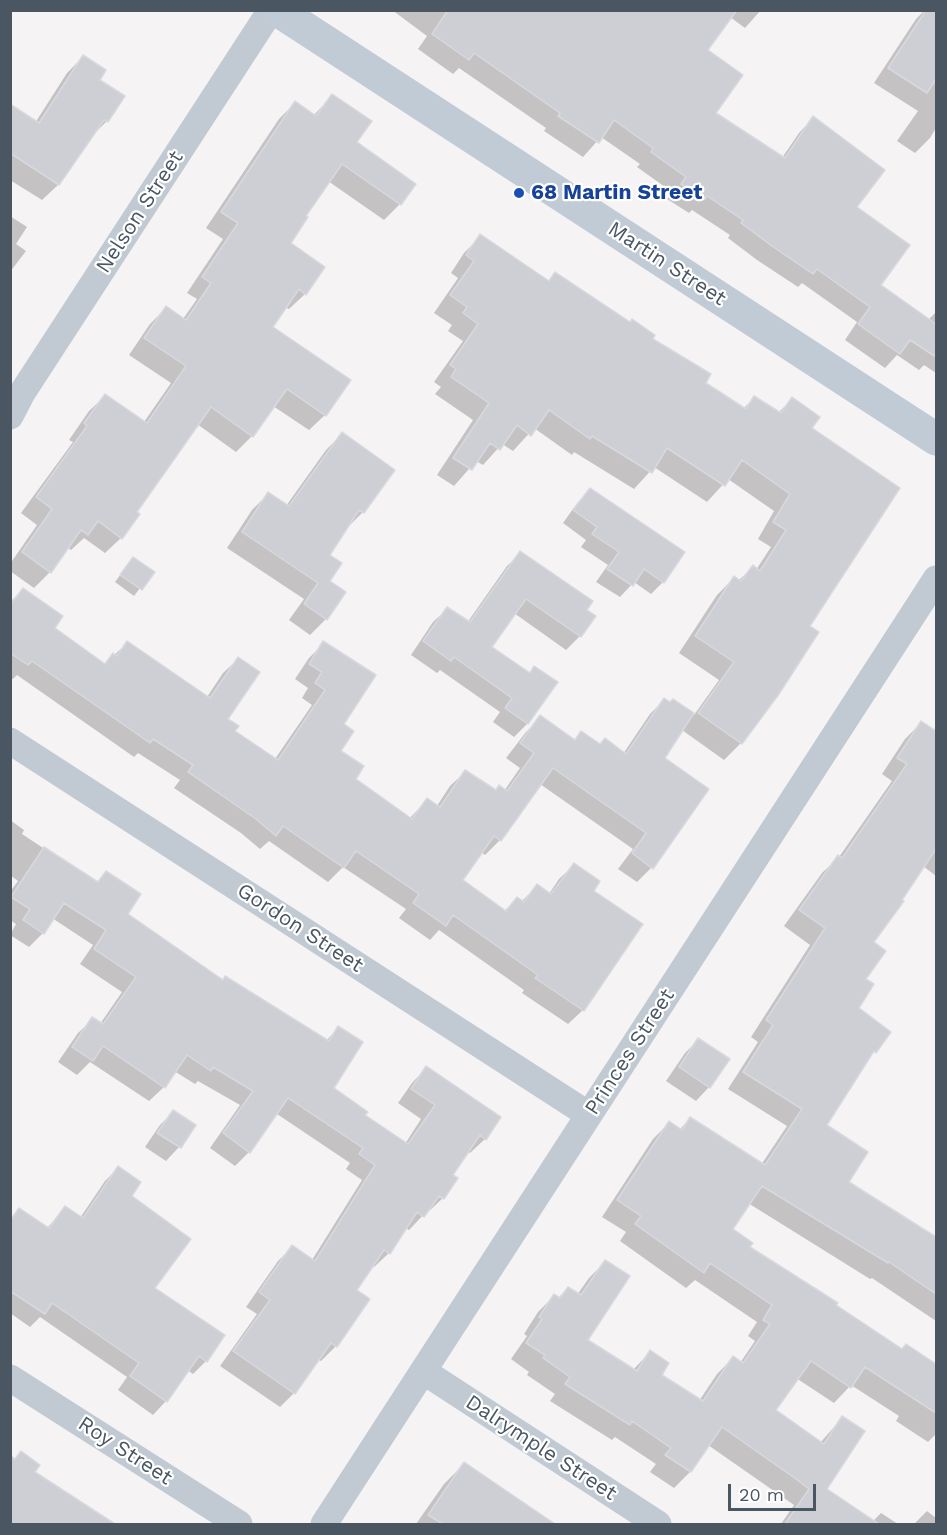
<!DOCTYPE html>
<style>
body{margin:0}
#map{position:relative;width:947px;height:1535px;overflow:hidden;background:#f5f3f3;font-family:"Work Sans",sans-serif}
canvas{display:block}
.frame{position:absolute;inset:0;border:12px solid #4a5661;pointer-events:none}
.scale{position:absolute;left:728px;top:1484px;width:88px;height:27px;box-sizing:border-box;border:3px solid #4a5661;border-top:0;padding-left:8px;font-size:18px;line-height:21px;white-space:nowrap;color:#4a5661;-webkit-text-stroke:4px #fff;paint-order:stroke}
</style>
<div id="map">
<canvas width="947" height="1535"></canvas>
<div class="frame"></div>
<div class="scale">20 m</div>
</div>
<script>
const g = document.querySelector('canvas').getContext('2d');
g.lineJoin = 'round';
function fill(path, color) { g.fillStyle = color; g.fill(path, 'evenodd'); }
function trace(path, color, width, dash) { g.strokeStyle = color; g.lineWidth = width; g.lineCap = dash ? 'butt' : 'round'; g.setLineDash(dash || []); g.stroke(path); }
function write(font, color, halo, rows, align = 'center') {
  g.font = font + ' "Work Sans",sans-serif'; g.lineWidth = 4.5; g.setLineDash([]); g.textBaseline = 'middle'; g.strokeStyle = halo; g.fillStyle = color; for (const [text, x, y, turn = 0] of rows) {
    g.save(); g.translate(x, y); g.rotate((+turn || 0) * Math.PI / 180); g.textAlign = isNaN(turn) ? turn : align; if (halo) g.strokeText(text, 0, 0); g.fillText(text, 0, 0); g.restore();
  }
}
fill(new Path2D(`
 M392,10H761L745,28L730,17L706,50L714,113L782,158L799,133L813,118L855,208L879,286L928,320L936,312V373L924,365L919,370L897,355L885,368L845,340L857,322L802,283L798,287L757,260L728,238L730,235L692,210L689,213L667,199L672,192L637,167L640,164L601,137L583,157L544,131L546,128L459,68L453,74L418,49L427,36Z
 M925,10H936V128L930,138L915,153L897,141L918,111L874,83L916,19Z
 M83,57L98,81L123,97L107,121L91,137L59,184L42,200L10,180V106L35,123L67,73Z
 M332,96L355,143L414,185L400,204L384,220L328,181L304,216L289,244L305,294L289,309L285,307L271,327L325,415L309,430L273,406L252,436L236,452L197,424L135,512L121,538L105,553L84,538L71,550L67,547L50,572L34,588L10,571V564L37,525L21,513L73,442L69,440L89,411L105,396L144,422L171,383L129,355L150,324L166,308L183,319L197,299L187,293L223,239L206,228L279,119L295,103L313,116Z
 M10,216L27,227L16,244L26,251L10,272Z
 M481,236L548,281L555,274L651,339L704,383L743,409L754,398L778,413L792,399L810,429L808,626L778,693L741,743L724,760L682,730L662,758L651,868L637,882L618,869L633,849L540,784L500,840L485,855L481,852L461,881L504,911L517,899L521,902L537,886L549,894L559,879L574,865L592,891L583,1010L568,1024L522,993L524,990L439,930L430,940L399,918L406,909L343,867L328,882L269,841L260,849L241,833L174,788L180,780L138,753L134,757L17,675L13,679L10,678V602L23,590L53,628L104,665L127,643L207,697L223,673L238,659L226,719L233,731L275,759L312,705L302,698L308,688L295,679L309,658L324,643L342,725L339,751L354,780L409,819L427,800L437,806L450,786L465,772L495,792L504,791L520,768L506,758L526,732L541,717L574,741L581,733L600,746L623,754L650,714L664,700L670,703L673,701L694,715L719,680L679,653L717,595L734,578L738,581L753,567L756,570L771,547L758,539L774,511L728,479L707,502L654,467L634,489L574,452L572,455L534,428L513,451L502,444L483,465L476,461L454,486L437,475L473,420L435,394L441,387L434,382L463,341L448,331L452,325L434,313L458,278L451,273L464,253Z
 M342,434L393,470L363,512L347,528L328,555V581L344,592L326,619L310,635L289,620L304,599L227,548L252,510L268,494L286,506L326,450Z
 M590,490L663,582L651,594L634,582L620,597L596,582L608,565L581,547L586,540L563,523L578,502Z
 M521,553L594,616L580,636L566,650L514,613L490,647L528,674L535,668L556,682L527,724L514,737L493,722L500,712L440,670L437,673L411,655L433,622L447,609L467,623L507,566Z
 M127,566L152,572L134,596L115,582Z
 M921,723L936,733V876L923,866L872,943L857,1009L889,1032L867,1060L825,1126L846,1182L936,1240V1321L872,1278L870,1279L748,1203L731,1230L748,1247L901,1350L906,1346L936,1365V1434L928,1442L896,1421L899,1416L851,1385L834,1403L796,1378L774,1410L820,1443L842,1418L825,1489L872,1522L881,1513L898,1524H781L794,1505L708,1445L690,1472L674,1488L650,1472L656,1464L615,1437L612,1440L550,1401L555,1394L527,1375L529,1372L511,1359L527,1336L524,1334L538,1312L554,1296L558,1298L568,1288L577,1295L589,1278L605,1262L585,1341L633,1370L650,1352L660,1375L699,1401L717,1374L733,1358L740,1363L755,1341L748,1336L757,1322L695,1280L686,1288L620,1241L626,1232L602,1217L653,1139L669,1123L679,1130L690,1119L761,1165L787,1126L728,1089L758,1042L751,1037L810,945L784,926L822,873L839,857L892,781L882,774L905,739Z
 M10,820L24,830L22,834L96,883L106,873L126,914L222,981L326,1041L338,1028L332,1089L363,1116L405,1144L421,1119L398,1103L412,1083L426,1068L485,1139L470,1153L467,1151L451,1175L443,1198L428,1212L427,1211L409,1230L405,1228L389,1253L374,1267L371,1265L354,1290L368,1299L336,1346L321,1361L318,1359L294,1393L280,1407L220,1366L257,1314L246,1307L278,1261L292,1247L312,1260L362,1180L346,1169L350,1163L277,1114L249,1152L235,1166L210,1148L240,1105L198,1081L195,1084L174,1071L164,1087L149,1101L90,1062L77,1075L58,1062L78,1033L93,1019L100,1024L122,992L80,964L93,945L52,918L43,933L29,947L10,935L16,924L10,920V892L18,881L10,875Z
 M698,1040L709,1087L696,1101L666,1081L685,1053Z
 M173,1112L194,1126L179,1147L166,1161L145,1147L160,1125Z
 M118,1168L130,1197L153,1289L206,1361L193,1374L187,1370L166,1401L153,1415L118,1390L127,1377L40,1317L30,1327L10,1313V1219L19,1210L47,1228L65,1208L80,1218L105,1181Z
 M10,1464L33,1472L97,1515L90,1524H10Z
 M464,1464L532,1515L546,1524H506L498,1519L496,1521L501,1524H416L444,1484Z
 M927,1511L936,1518V1524H914Z`), '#0003');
const building = new Path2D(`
 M448,10H737L708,50L743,75L716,113L785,158L813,116L885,170L857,207L910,245L881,285L936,324V357L910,340L900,354L858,324L870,307L817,269L813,274L772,246L741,223L743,220L707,196L705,199L681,184L686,177L651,152L653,148L614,120L599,143L558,116L560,113L474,53L469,60L432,34Z
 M926,10H936V79L927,93L888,68Z
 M83,55L106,70L100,80L125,96L108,122L104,120L59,185L10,153V104L39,123Z
 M332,94L372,121L357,142L416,184L401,205L342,164L306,216L308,217L291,243L325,267L306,295L299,289L273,327L351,380L326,416L287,389L253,437L211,407L137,512L140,514L122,539L98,521L88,535L81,530L51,573L22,552L52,509L36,497L87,426L84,423L105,394L147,423L186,366L144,338L166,306L186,320L211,283L202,277L238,223L221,212L295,101L316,116Z
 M480,234L549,281L555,272L630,322L632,319L655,335L653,339L711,374L706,383L746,409L754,396L781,413L792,397L820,417L812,428L900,488L810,626L819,632L779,694L742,744L698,713L734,662L695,636L734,576L741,581L753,565L760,571L786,530L773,522L790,494L742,460L725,486L667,448L652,473L592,436L590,439L549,410L531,436L517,425L500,450L490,443L472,470L453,458L489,403L451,377L456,369L450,365L478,324L463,313L467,307L450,295L474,261L466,255Z
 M342,432L395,470L364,513L359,510L330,555L342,563L330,581L346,592L327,620L304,604L318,583L242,532L268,492L289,506Z
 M590,488L685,552L664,583L644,569L633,586L607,569L619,552L592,534L597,527L573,510Z
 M520,551L593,601L587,610L596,616L581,637L526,599L492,647L530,673L534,666L558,682L528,724L505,708L512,698L454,657L451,661L423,641L447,607L470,622Z
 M133,557L155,572L142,590L120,575Z
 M23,588L63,616L55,628L105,664L113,653L117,656L127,641L210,698L238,657L260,672L228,719L239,726L235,731L278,760L325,690L315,683L322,672L309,664L323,641L376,675L344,724L354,731L341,751L364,766L356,779L412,819L427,798L440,807L465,770L496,790L499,785L507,791L534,753L520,743L540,715L575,740L581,731L600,744L605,738L626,754L664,698L670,702L673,699L694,713L665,758L709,789L653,869L632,853L646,833L553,768L501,841L494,836L463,880L506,911L517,897L524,902L537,884L551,894L574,863L600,881L594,891L643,924L584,1011L535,978L538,975L453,915L446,926L413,903L419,894L356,851L344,868L283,826L276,836L256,819L188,772L193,765L153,739L150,743L32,661L28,665L10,653V605Z
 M921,721L936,731V849L902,900L904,901L874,942L886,951L866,979L874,984L859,1008L891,1032L876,1053L874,1051L827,1125L868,1152L849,1182L936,1237V1294L889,1262L888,1263L762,1186L733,1229L753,1243L750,1247L838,1303L836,1305L902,1349L906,1344L936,1364V1413L865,1367L851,1388L811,1361L776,1410L824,1444L842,1416L865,1431L827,1489L879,1524H785L809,1489L796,1479L722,1427L691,1472L665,1455L671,1448L632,1421L630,1425L565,1384L570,1377L543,1358L545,1355L526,1343L542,1319L539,1317L554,1294L560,1298L568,1287L581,1295L605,1260L630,1276L588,1340L637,1371L650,1350L669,1363L662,1375L703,1401L733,1356L743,1363L770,1324L763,1320L772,1305L710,1263L704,1273L635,1224L641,1216L617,1200L669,1121L682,1130L690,1117L765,1165L802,1109L743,1072L773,1025L766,1020L825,928L799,910L838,855L842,858L907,764L897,758Z
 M44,847L98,882L106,871L141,894L128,914L223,980L225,976L329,1041L338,1026L363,1042L334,1088L368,1112L365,1115L408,1144L435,1105L411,1089L426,1066L501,1117L486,1140L480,1135L453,1175L458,1178L444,1199L439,1196L424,1217L417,1212L390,1254L384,1250L357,1290L370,1299L337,1347L331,1343L295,1394L233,1351L270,1300L259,1292L292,1245L315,1261L375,1165L359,1154L363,1148L288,1098L250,1153L223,1133L253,1091L213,1067L211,1071L187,1055L165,1088L103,1046L93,1061L72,1047L92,1017L103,1024L136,977L94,949L106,930L64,903L44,934L23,920L30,909L11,897Z
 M698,1038L730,1059L710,1088L679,1067Z
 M173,1110L196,1125L181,1148L157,1133Z
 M118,1166L141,1182L132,1196L191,1239L155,1288L225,1335L207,1362L199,1356L167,1402L130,1376L139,1363L52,1303L45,1314L10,1291V1221L19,1208L49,1228L65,1206L83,1218Z
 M21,1451L40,1465L35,1472L115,1524H10V1455L15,1459Z
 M464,1462L555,1524H443L428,1515Z`);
fill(building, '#cdcfd5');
trace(building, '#d7d9de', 1.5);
trace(new Path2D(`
 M10,416L22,393L271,10
 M10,741L589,1115
 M423,1371L658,1524
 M10,1378L239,1524
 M324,1524L936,579`), '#c1cad2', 27);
trace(new Path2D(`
 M277,10L936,439`), '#c1cbd6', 33);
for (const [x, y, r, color] of [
 [519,193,6,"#1a4fb4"]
]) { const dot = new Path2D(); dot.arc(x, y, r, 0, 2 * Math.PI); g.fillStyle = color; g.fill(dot); trace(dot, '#fff', 2); }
write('bold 21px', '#164399', '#fff', [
 ["68 Martin Street",531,193]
], 'left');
write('21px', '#4a5661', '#fff', [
 ["Nelson Street",140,212,-57],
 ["Martin Street",667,264,33],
 ["Gordon Street",300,928,33],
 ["Princes Street",630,1052,-57],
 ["Dalrymple Street",541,1448,33],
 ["Roy Street",125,1451,33]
]);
</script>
